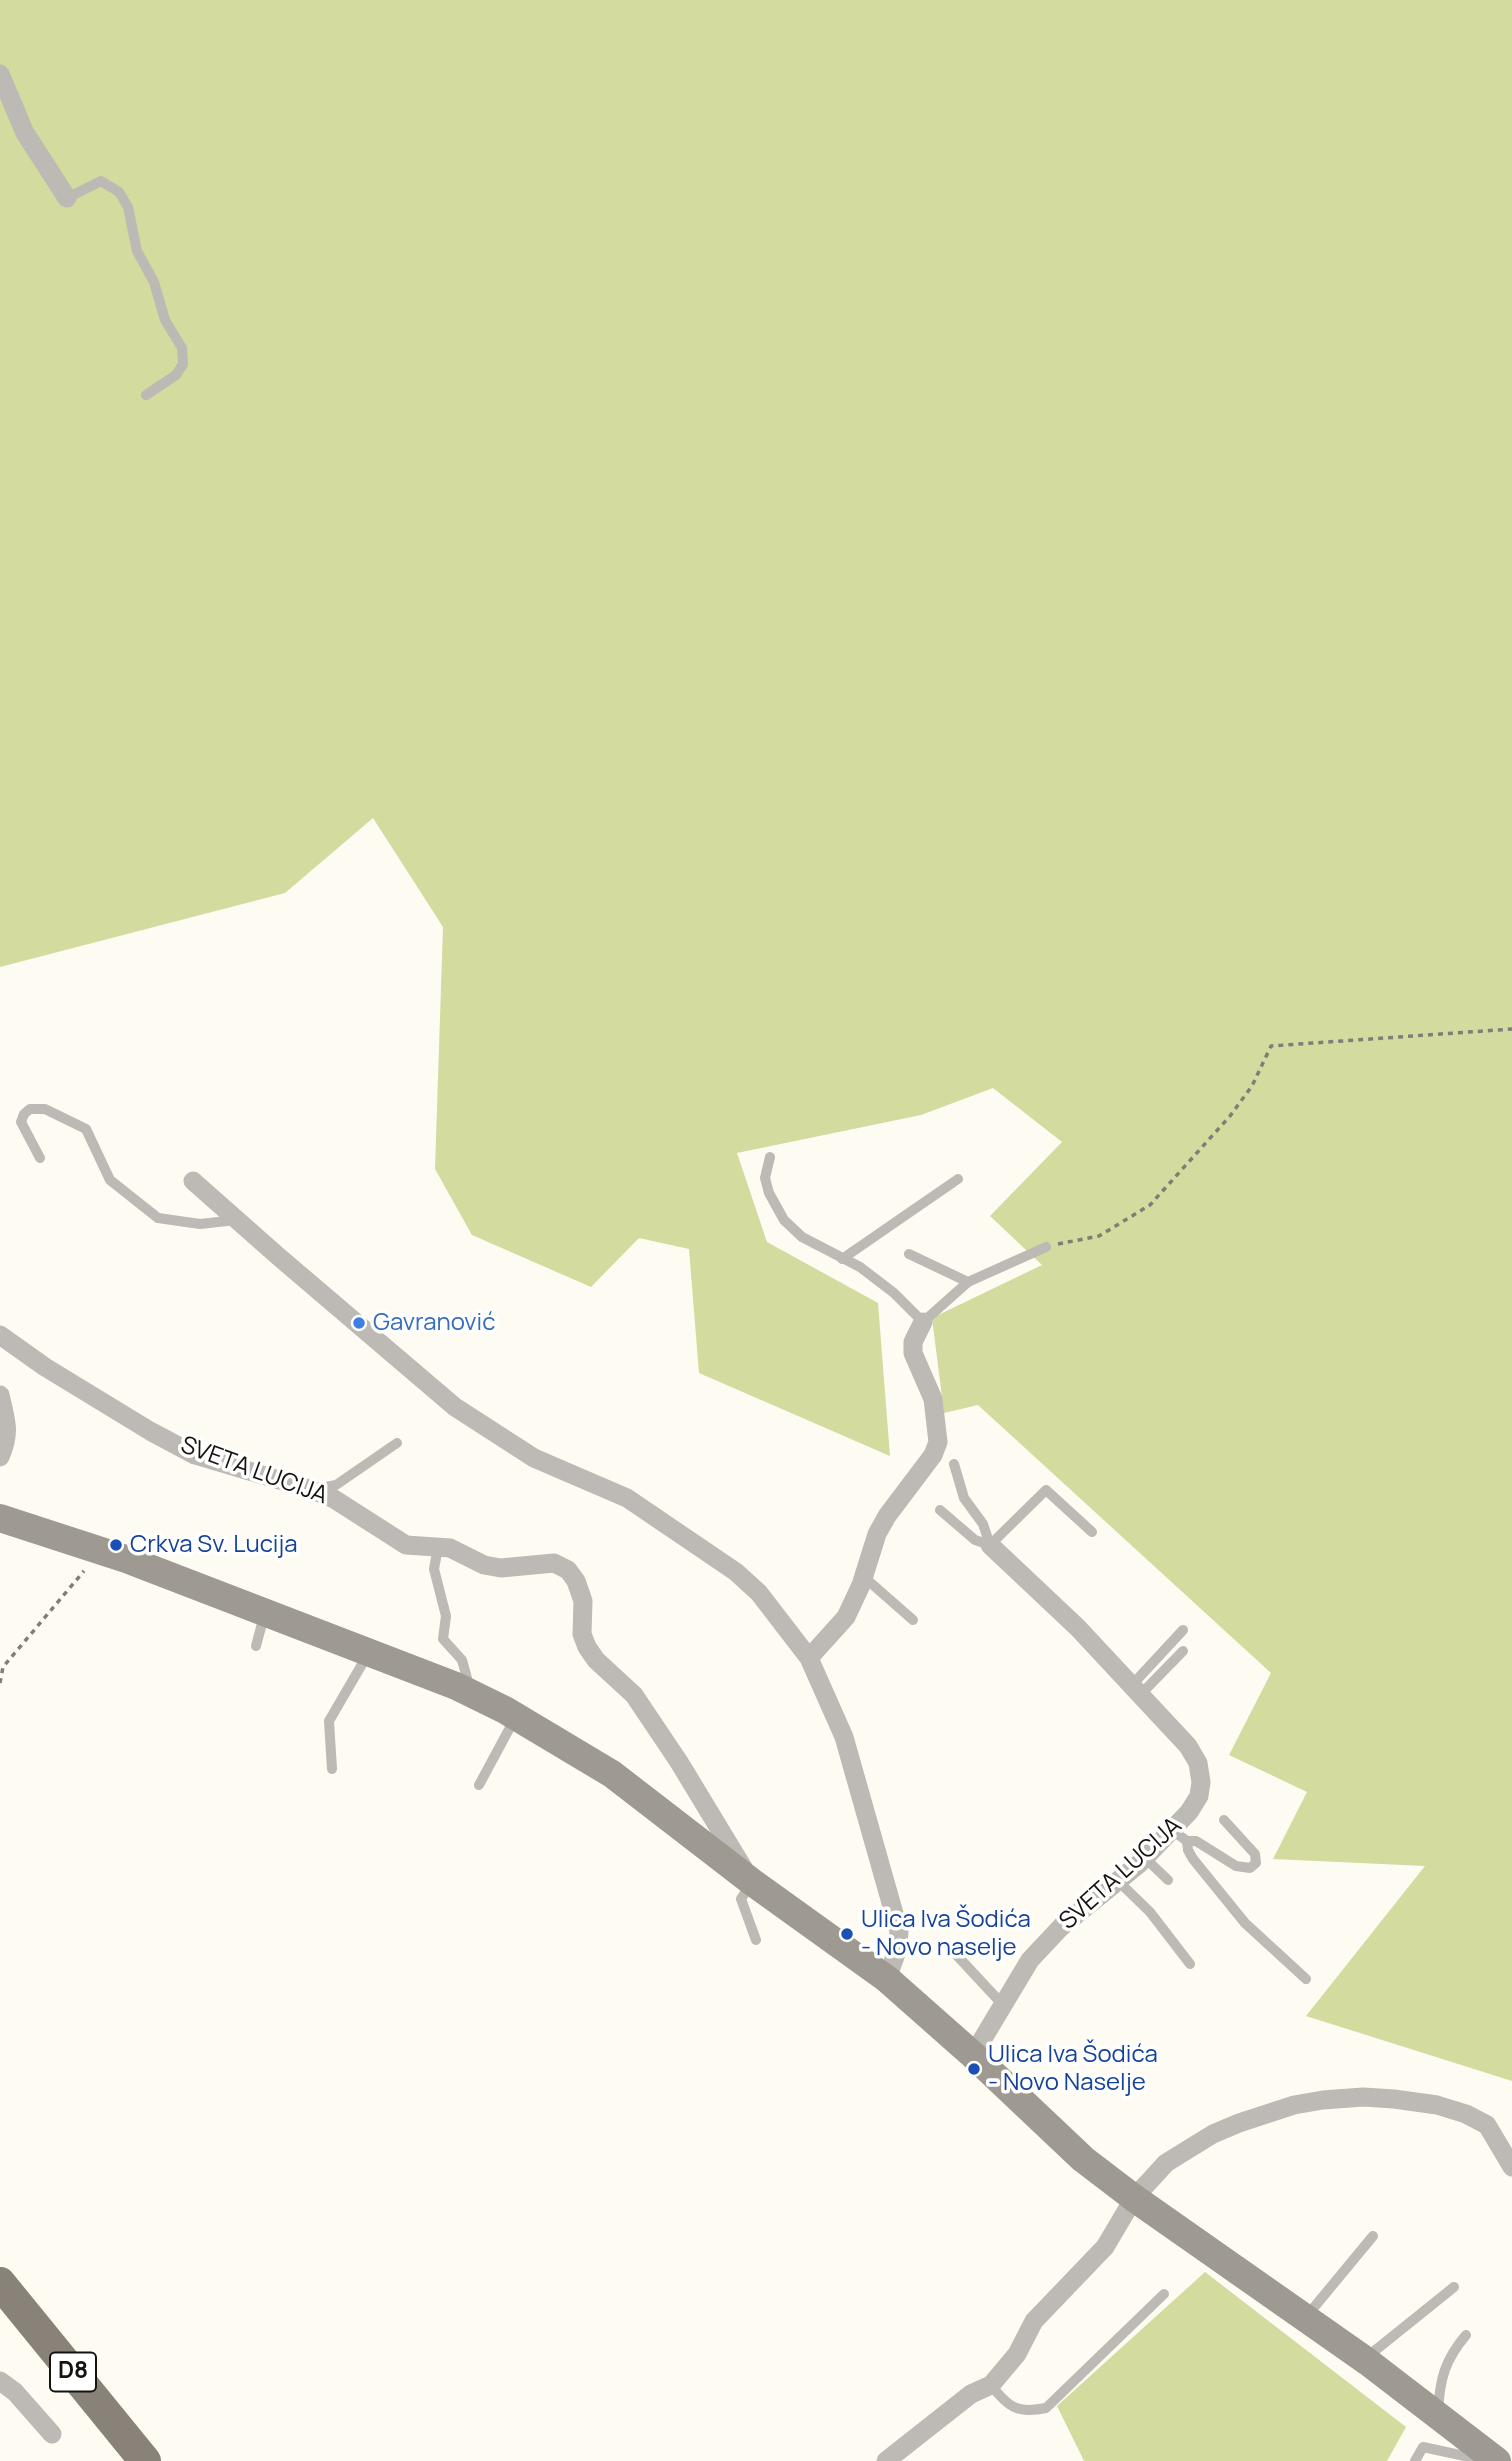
<!DOCTYPE html>
<meta charset="utf-8">
<style>
body{margin:0}
canvas{display:block;background:#fefbf3}
</style>
<canvas width="1512" height="2461"></canvas>
<script>
const g = document.querySelector('canvas').getContext('2d');
g.lineJoin = 'round';
function fill(path, color) { g.fillStyle = color; g.fill(path, 'evenodd'); }
function trace(path, color, width, dash) { g.strokeStyle = color; g.lineWidth = width; g.lineCap = dash ? 'butt' : 'round'; g.setLineDash(dash || []); g.stroke(path); }
function write(font, color, halo, rows, align = 'center') {
  g.font = font + ' Manrope,sans-serif'; g.lineWidth = 7; g.setLineDash([]); g.textBaseline = 'middle'; g.strokeStyle = halo; g.fillStyle = color; for (const [text, x, y, turn = 0] of rows) {
    g.save(); g.translate(x, y); g.rotate((+turn || 0) * Math.PI / 180); g.textAlign = isNaN(turn) ? turn : align; if (halo) g.strokeText(text, 0, 0); g.fillText(text, 0, 0); g.restore();
  }
}
fill(new Path2D(`
 M0,0H1512V2081L1306,2016L1425,1866L1273,1859L1307,1792L1229,1755L1271,1673L978,1405L944,1413L932,1318L1042,1265L990,1216L1062,1142L993,1088L921,1115L737,1153L767,1242L878,1303L890,1456L699,1373L689,1249L639,1238L591,1287L472,1235L435,1169L443,927L373,818L285,893L0,967Z
 M1205,2272L1406,2427L1387,2461H1084L1057,2406Z`), '#d3db9e');
trace(new Path2D(`
 M1058,1244L1099,1236L1150,1205L1230,1116L1252,1086L1271,1046L1512,1029
 M0,1683L3,1667L84,1571`), '#817e78', 3.5, [5, 5]);
trace(new Path2D(`
 M67,198L101,181L119,192L128,207L137,251L154,282L165,320L182,348L183,364L176,375L146,395
 M770,1157L765,1178L769,1193L784,1220L802,1237L860,1267L894,1293L923,1322L968,1282L1046,1247
 M40,1158L21,1122L24,1114L30,1109H45L86,1129L110,1180L158,1218L200,1224L236,1220
 M909,1254L968,1282
 M842,1259L958,1179
 M954,1464L964,1498L983,1524L990,1545
 M317,1489L336,1485L397,1443
 M940,1510L975,1540L990,1545
 M990,1545L1046,1490L1092,1532
 M438,1547L434,1569L446,1616L443,1639L462,1660L470,1689
 M864,1577L913,1620
 M256,1646L264,1616
 M1132,1685L1183,1630
 M1140,1695L1183,1651
 M332,1769L329,1721L368,1654
 M479,1785L514,1720
 M1172,1830L1187,1841H1196L1236,1866L1250,1868L1256,1863L1255,1854L1224,1820
 M1187,1841L1188,1850L1193,1859L1245,1923L1306,1979
 M1145,1858L1168,1880
 M1118,1881L1150,1912L1190,1964
 M750,1885L741,1899L756,1940
 M950,1948L1003,2005
 M1306,2317L1373,2236
 M1367,2357L1454,2287
 M991,2385C1008,2407 1017,2414 1046,2408L1164,2294
 M1438,2411C1440,2378 1445,2360 1466,2335
 M1415,2461L1423,2447L1478,2459`), '#bdb9b4', 10);
trace(new Path2D(`
 M0,74L25,133L67,198
 M193,1181L279,1257L455,1407L534,1458L627,1498L736,1572L759,1593L809,1658L844,1737L899,1931L898,1948L887,1979
 M0,1335L45,1367L150,1431L195,1455L313,1490L334,1499L406,1545L450,1548L484,1565L501,1568L554,1563L568,1570L576,1581L583,1601L582,1634L587,1647L596,1660L634,1695L679,1762L745,1871
 M0,1395C6,1421 11,1432 0,1457
 M809,1658L846,1617L861,1585L877,1534L887,1516L933,1455L938,1442L933,1399L913,1353V1342L923,1322
 M973,2055L1030,1960L1061,1927L1140,1863L1189,1812L1199,1796L1201,1782L1198,1763L1188,1746L1078,1628L990,1545
 M0,2381L15,2392L52,2434
 M886,2461L971,2394L991,2385L1017,2354L1034,2321L1105,2247L1134,2198L1166,2163L1213,2134L1239,2123L1294,2105L1323,2100L1363,2097L1394,2099L1437,2105L1466,2114L1487,2125L1512,2167`), '#bdb9b4', 19);
trace(new Path2D(`
 M0,1518L126,1559L456,1686L505,1710L612,1774L752,1882L887,1979L973,2055L1083,2159L1134,2198L1368,2362L1497,2461`), '#9e9991', 28);
trace(new Path2D(`
 M0,2283L145,2461`), '#888278', 32);
for (const [x, y, r, color] of [
 [359,1323,7,"#3f7fe0"],
 [116,1545,7,"#1a4fb4"],
 [847,1934,7,"#1a4fb4"],
 [974,2069,7,"#1a4fb4"]
]) { const dot = new Path2D(); dot.arc(x, y, r, 0, 2 * Math.PI); g.fillStyle = color; g.fill(dot); trace(dot, '#fff', 2.5); }
for (const [x, y, w] of [
 [73,2372,46]
]) { const box = new Path2D(); box.roundRect(x - w / 2, y - 19.5, w, 39, 5); g.fillStyle = '#fff'; g.fill(box); trace(box, '#15130f', 2); }
write('bold 23px', '#15130f', null, [
 ["D8",73,2372]
]);
write('24px', '#366cbe', '#fff', [
 ["Gavranović",373,1323]
], 'left');
write('24px', '#15130f', '#fff', [
 ["SVETA LUCIJA",254,1471,20],
 ["SVETA LUCIJA",1121,1874,-42]
]);
write('24px', '#164399', '#fff', [
 ["Crkva Sv. Lucija",130,1545],
 ["Ulica Iva Šodića",861,1920],
 ["- Novo naselje",861,1948],
 ["Ulica Iva Šodića",988,2055],
 ["- Novo Naselje",988,2083]
], 'left');
</script>
